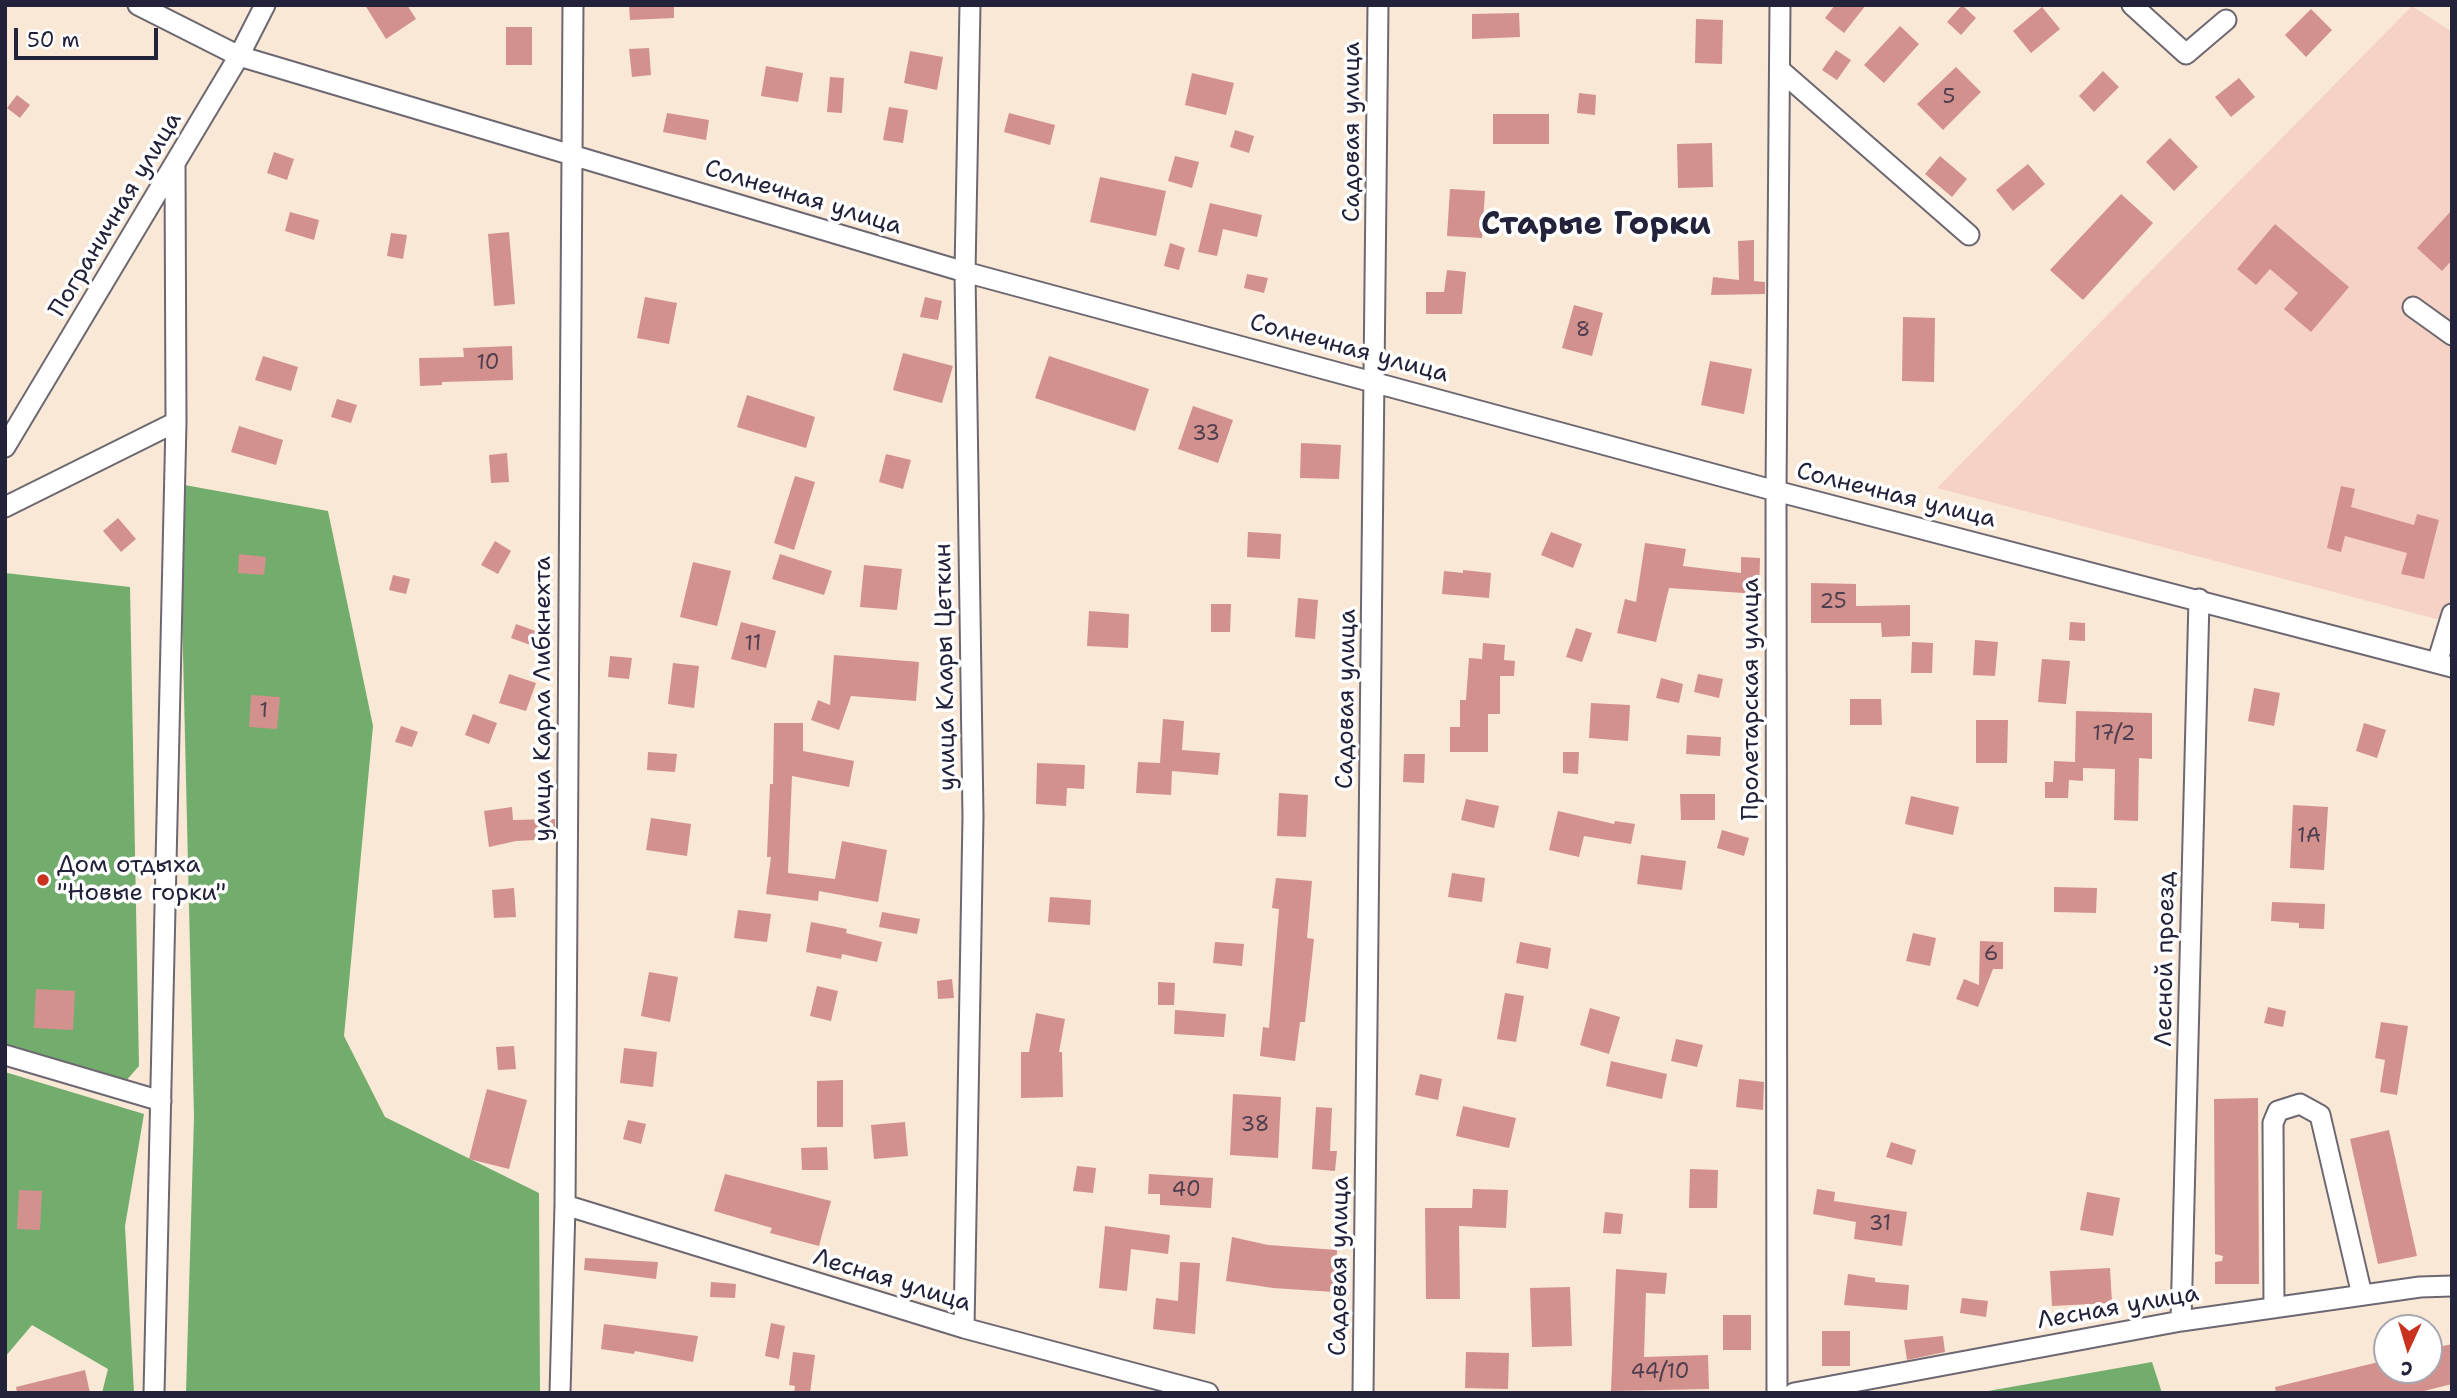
<!DOCTYPE html>
<meta charset="utf-8">
<style>
body{margin:0}
#map{position:relative;width:2457px;height:1398px;overflow:hidden;background:#f8e8d5;font-family:"Shantell Sans",sans-serif}
canvas{display:block}
.frame{position:absolute;inset:0;border:7px solid #22223b;pointer-events:none}
.north{position:absolute;left:2373px;top:1314px;width:70px;height:70px;box-sizing:border-box;background:#fff;border:2px solid #a7a7b1;border-radius:50%;rotate:184deg;font-size:19px;font-weight:700;line-height:28px;text-align:center;color:#22223b}
.north::after{content:'';display:block;margin:auto;width:24px;height:32px;background:#c8321e;clip-path:polygon(50% 0,100% 100%,50% 72%,0 100%)}
.scale{position:absolute;left:14px;top:28px;width:144px;height:32px;box-sizing:border-box;border:4px solid #22223b;border-top:0;padding-left:9px;font-size:21px;line-height:24px;white-space:nowrap;color:#22223b;-webkit-text-stroke:5px #fff;paint-order:stroke}
</style>
<div id="map">
<canvas width="2457" height="1398"></canvas>
<div class="frame"></div>
<div class="north">С</div>
<div class="scale">50 m</div>
</div>
<script>
const g = document.querySelector('canvas').getContext('2d');
g.lineJoin = 'round';
function fill(path, color) { g.fillStyle = color; g.fill(path, 'evenodd'); }
function trace(path, color, width, dash) { g.strokeStyle = color; g.lineWidth = width; g.lineCap = dash ? 'butt' : 'round'; g.setLineDash(dash || []); g.stroke(path); }
function write(font, color, halo, rows, align = 'center') {
  g.font = font + ' "Shantell Sans",sans-serif'; g.lineWidth = 7; g.setLineDash([]); g.textBaseline = 'middle'; g.strokeStyle = halo; g.fillStyle = color; for (const [text, x, y, turn = 0] of rows) {
    g.save(); g.translate(x, y); g.rotate((+turn || 0) * Math.PI / 180); g.textAlign = isNaN(turn) ? turn : align; if (halo) g.strokeText(text, 0, 0); g.fillText(text, 0, 0); g.restore();
  }
}
fill(new Path2D(`
 M2412,6L2452,32V623L1937,488Z`), '#f6d2c4');
fill(new Path2D(`
 M179,484L328,511L373,726L344,1036L385,1117L539,1193L540,1393H186L194,1117Z
 M5,573L130,587L139,1066L125,1082L5,1045Z
 M5,1072L144,1114L125,1226L134,1393H102L108,1369L32,1325L5,1357Z
 M2152,1362L2162,1393H1977Z`), '#72ad6d');
fill(new Path2D(`
 M365,5H407L416,19L386,39Z
 M629,5H674V18L630,20Z
 M1835,5H1866L1844,33L1825,18Z
 M1962,5L1976,18L1961,35L1947,22Z
 M2042,7L2060,29L2031,53L2013,31Z
 M2311,9L2332,30L2306,57L2285,35Z
 M1519,13L1520,37L1472,39V14Z
 M1696,19L1723,20L1722,64L1695,63Z
 M1900,26L1919,44L1884,83L1864,65Z
 M506,27H532V65H506Z
 M649,48L651,75L632,77L629,49Z
 M1836,50L1851,60L1837,80L1822,70Z
 M910,51L943,57L937,90L904,83Z
 M766,66L803,73L798,102L761,96Z
 M1956,67L1981,92L1943,130L1917,104Z
 M2103,71L2119,87L2094,112L2079,96Z
 M1192,73L1234,83L1226,115L1185,105Z
 M830,77L844,78L842,113L827,112Z
 M2239,78L2255,97L2231,117L2215,97Z
 M1579,93L1596,95L1595,115L1577,113Z
 M17,95L30,105L20,118L7,108Z
 M889,107L908,110L903,143L883,140Z
 M667,113L709,120L706,140L663,132Z
 M1009,113L1055,125L1050,145L1004,132Z
 M1493,114H1549V144H1493Z
 M1235,130L1254,136L1249,153L1230,147Z
 M2170,138L2198,167L2174,191L2146,162Z
 M1712,143L1713,187L1678,188L1677,144Z
 M274,152L294,159L287,180L267,173Z
 M1175,156L1199,162L1192,188L1168,181Z
 M1940,156L1967,179L1952,197L1925,174Z
 M2028,164L2045,184L2013,211L1996,190Z
 M1100,177L1166,191L1156,236L1090,222Z
 M1450,189L1485,191L1482,238L1447,236Z
 M2121,194L2153,223L2083,300L2050,270Z
 M1210,203L1262,215L1257,237L1223,229L1217,256L1198,252Z
 M2452,210V260L2442,271L2417,248Z
 M290,212L319,220L314,240L285,231Z
 M2275,224L2349,287L2311,332L2284,309L2298,293L2270,269L2256,285L2237,269Z
 M509,232L515,304L494,306L488,234Z
 M391,233L407,235L403,259L387,256Z
 M1754,240V281L1765,282V294L1711,295L1713,277L1739,280L1738,241Z
 M1170,243L1185,248L1179,270L1164,266Z
 M1447,270L1466,272L1462,314H1426V292H1444Z
 M1247,274L1268,278L1264,293L1244,288Z
 M645,297L677,303L669,344L637,338Z
 M925,297L942,301L938,320L920,317Z
 M1574,305L1603,313L1592,356L1562,348Z
 M1903,317L1935,318L1934,382L1902,381Z
 M512,346L513,380L442,382V385L420,386L419,358L464,357L463,348Z
 M903,353L953,366L942,403L893,390Z
 M263,356L298,367L291,391L255,380Z
 M1049,356L1149,389L1135,431L1035,398Z
 M1710,361L1752,369L1744,414L1701,405Z
 M747,395L815,417L806,448L737,427Z
 M337,399L357,405L351,423L331,417Z
 M1193,406L1233,420L1218,463L1178,449Z
 M239,426L283,440L276,465L231,452Z
 M1301,443L1341,445L1339,479L1300,478Z
 M507,453L509,482L491,483L489,455Z
 M886,454L911,460L903,489L879,482Z
 M795,476L815,482L794,550L774,543Z
 M2341,486L2355,489L2351,507L2414,525L2417,514L2439,520L2424,579L2401,574L2407,553L2345,536L2341,552L2327,548Z
 M118,518L136,539L121,552L103,531Z
 M1248,532L1281,534L1280,559L1247,557Z
 M1551,532L1582,544L1573,568L1541,555Z
 M495,541L511,551L498,574L481,565Z
 M1645,543L1686,549L1683,566L1741,573V557L1760,558L1759,594L1669,588L1656,642L1617,633L1625,599L1636,602Z
 M239,554L266,557L264,575L238,573Z
 M780,554L832,571L824,595L772,579Z
 M693,562L731,571L717,626L680,617Z
 M864,565L902,569L897,610L860,607Z
 M1463,570L1491,573L1489,598L1442,594L1444,571L1463,573Z
 M393,575L410,579L406,594L389,590Z
 M1811,583L1856,584V606L1910,605V636L1882,637L1881,623H1811Z
 M1298,598L1318,600L1315,639L1295,637Z
 M1211,604H1231L1230,632H1211Z
 M1089,611L1129,614L1128,648L1087,646Z
 M741,622L776,631L766,668L731,659Z
 M2070,622L2085,623V641L2069,640Z
 M516,624L541,633L536,647L511,638Z
 M1576,628L1592,633L1582,662L1566,657Z
 M1975,640L1998,642L1995,676L1973,675Z
 M1912,642L1933,643L1932,673H1911Z
 M1483,643L1505,645L1504,660L1515,661L1514,676H1500V714H1488V752H1450V727H1460V700H1466L1469,658L1482,659Z
 M834,655L919,662L916,701L851,696L839,730L811,720L818,700L830,705Z
 M610,656L632,658L629,679L608,677Z
 M2042,659L2070,661L2066,704L2038,702Z
 M673,663L699,666L694,708L668,704Z
 M509,674L536,683L526,711L499,703Z
 M1698,674L1723,679L1719,698L1694,692Z
 M1661,678L1683,684L1679,703L1656,698Z
 M2254,688L2280,693L2274,726L2248,721Z
 M251,695L280,697L277,729L249,727Z
 M1850,699H1881L1882,725H1850Z
 M1591,703L1630,705L1628,741L1589,738Z
 M2076,711L2152,713V759L2139,758L2138,821L2114,820L2115,769L2083,768V781L2069,780L2068,798H2045V782H2053L2054,761L2075,762Z
 M473,714L497,723L489,744L465,735Z
 M1163,719L1184,721L1182,750L1220,753L1218,775L1172,771L1171,795L1136,793L1138,762L1160,763Z
 M1976,720H2008L2007,763H1976Z
 M774,723H803V751L854,761L849,787L792,776L788,873L835,879L842,841L887,850L878,902L819,891L818,901L766,894L771,857H767L770,784H773Z
 M2364,723L2386,730L2377,758L2356,751Z
 M401,726L418,732L412,747L395,742Z
 M1687,735L1721,737L1720,756L1686,754Z
 M648,752L677,754L675,772L647,770Z
 M1563,752H1579L1578,774L1563,773Z
 M1404,754H1425L1424,783L1403,782Z
 M1037,763L1085,765L1084,789L1067,788L1066,806L1036,804Z
 M1279,793L1308,795L1306,837L1277,836Z
 M1680,794H1715V820H1681Z
 M1911,796L1959,807L1953,835L1905,824Z
 M1466,799L1499,806L1494,828L1461,820Z
 M2293,805L2328,807L2324,870L2290,868Z
 M512,807L513,820L555,819V839L516,841L489,847L484,811Z
 M1558,811L1614,824L1615,821L1635,824L1631,844L1584,836L1579,857L1549,850Z
 M651,818L691,824L687,856L646,850Z
 M1722,830L1749,838L1744,856L1717,848Z
 M1641,855L1686,861L1682,890L1637,884Z
 M1452,873L1485,878L1482,902L1448,897Z
 M1276,878L1312,881L1307,938L1314,939L1305,1022H1300L1295,1061L1260,1056L1263,1027L1269,1028L1279,909L1272,908Z
 M2054,887L2097,888L2096,913L2054,912Z
 M514,888L516,917L494,918L492,890Z
 M1050,897L1091,900L1090,925L1048,922Z
 M2272,902L2325,904L2324,929L2299,928V923L2271,921Z
 M738,910L771,914L767,942L734,938Z
 M882,912L920,919L917,934L879,927Z
 M811,922L847,929L846,933L882,942L877,962L842,954L841,959L806,952Z
 M1913,933L1936,938L1930,966L1906,961Z
 M1980,941L2003,942V969H1993L1978,1007L1956,999L1964,979L1979,985Z
 M1215,942L1244,944L1242,966L1213,963Z
 M1520,942L1551,948L1548,969L1516,963Z
 M649,972L678,977L670,1022L641,1016Z
 M952,979L954,998L938,999L937,981Z
 M1158,982L1175,983L1174,1005H1158Z
 M817,986L838,991L831,1021L810,1016Z
 M36,989L75,991L73,1030L34,1028Z
 M1505,993L1524,996L1516,1042L1497,1039Z
 M2268,1007L2286,1011L2283,1027L2264,1023Z
 M1590,1008L1620,1017L1609,1054L1580,1045Z
 M1175,1010L1226,1014L1224,1037L1174,1034Z
 M1036,1013L1065,1019L1059,1052H1062L1063,1097L1021,1098V1052H1029Z
 M2381,1022L2408,1026L2397,1095L2380,1092L2385,1060L2375,1058Z
 M1676,1039L1703,1045L1697,1067L1671,1061Z
 M514,1046L516,1069L498,1070L496,1047Z
 M624,1048L657,1052L653,1087L620,1083Z
 M1611,1061L1667,1074L1662,1099L1606,1086Z
 M1420,1074L1442,1079L1438,1100L1415,1095Z
 M1739,1079L1764,1082L1763,1110L1736,1107Z
 M843,1080V1127H817V1081Z
 M487,1089L527,1100L509,1169L469,1159Z
 M1233,1094L1281,1097L1278,1158L1230,1155Z
 M2258,1098L2259,1284H2215V1262L2222,1261L2223,1256L2215,1254L2214,1099Z
 M1463,1106L1516,1118L1509,1148L1456,1136Z
 M1316,1107L1332,1108L1330,1151H1337L1335,1171L1312,1169Z
 M628,1120L646,1124L641,1144L623,1139Z
 M905,1122L908,1156L874,1159L871,1125Z
 M2389,1130L2417,1256L2378,1264L2350,1139Z
 M1891,1142L1916,1150L1912,1165L1886,1157Z
 M827,1147L828,1170H802L801,1148Z
 M1077,1166L1096,1168L1093,1193L1073,1191Z
 M1690,1169L1718,1170L1717,1208H1689Z
 M725,1174L831,1201L819,1246L770,1233L772,1228L714,1211Z
 M1149,1174L1213,1178L1211,1208L1160,1205V1194H1148Z
 M1473,1189L1508,1190L1506,1228L1459,1226L1460,1299H1426L1425,1208H1472Z
 M1817,1189L1835,1192L1834,1201L1907,1212L1902,1246L1854,1239L1856,1222L1813,1214Z
 M19,1190L42,1191L40,1230L17,1229Z
 M2087,1192L2120,1198L2113,1236L2080,1230Z
 M1605,1212L1623,1214L1621,1234L1603,1233Z
 M1105,1226L1170,1235L1168,1254L1131,1249L1127,1291L1099,1288Z
 M1232,1237L1268,1245L1337,1250L1334,1292L1273,1288L1226,1281Z
 M585,1258L658,1262L656,1279L584,1270Z
 M1180,1262L1200,1263L1195,1334L1153,1329L1156,1298L1178,1301Z
 M2110,1268L2112,1303L2052,1306L2050,1271Z
 M1616,1269L1667,1273L1665,1294L1646,1293L1644,1357L1708,1355L1709,1389L1611,1391Z
 M1848,1274L1875,1278V1282L1909,1285L1907,1310L1844,1305Z
 M711,1282L736,1284L735,1298L710,1297Z
 M1570,1287L1572,1346L1532,1347L1530,1288Z
 M1962,1298L1988,1301L1986,1317L1960,1313Z
 M1723,1315H1751V1350H1723Z
 M771,1323L785,1326L779,1359L765,1356Z
 M604,1324L698,1336L693,1362L635,1351L634,1354L601,1349Z
 M1822,1331H1850V1366H1822Z
 M1943,1336L1945,1352L1907,1360L1904,1340Z
 M2452,1344V1384L2416,1393H2276L2275,1387L2387,1360V1370H2429V1349Z
 M793,1352L815,1355L810,1393H794L795,1386L789,1385Z
 M1466,1352L1509,1353L1508,1389L1465,1388Z
 M85,1370L90,1393H17L16,1387Z`), '#d3918d');
const minor = new Path2D(`
 M138,5L239,56L965,272L1776,491L2452,667
 M2132,5L2186,54L2226,20
 M1780,70L1969,235
 M2413,307L2452,335
 M5,447L239,56L265,5
 M5,507L176,422
 M2437,663L2452,614
 M5,1055L161,1101
 M565,1205L964,1328L1208,1393
 M2274,1308L2273,1123L2278,1111L2300,1104L2320,1115L2362,1295
 M2181,1321L2199,599
 M964,1328L973,817L965,272L970,5
 M154,1393L176,422L175,163
 M560,1393L565,1205L573,5
 M1363,1393L1378,5
 M1777,1393L1776,491L1780,5
 M1794,1393L2181,1321L2420,1287L2452,1286`);
trace(minor, '#6d6771', 23);
trace(minor, '#fff', 19);
for (const [x, y, r, color] of [
 [43,880,7,"#c8321e"]
]) { const dot = new Path2D(); dot.arc(x, y, r, 0, 2 * Math.PI); g.fillStyle = color; g.fill(dot); trace(dot, '#fff', 2.5); }
write('21px', '#4e3e50', null, [
 ["5",1949,98],
 ["8",1583,331],
 ["10",488,364],
 ["33",1206,435],
 ["25",1833,603],
 ["11",753,645],
 ["1",264,712],
 ["17/2",2114,735],
 ["1А",2309,837],
 ["6",1991,955],
 ["38",1255,1126],
 ["40",1186,1191],
 ["31",1880,1225],
 ["44/10",1660,1373]
]);
write('24px', '#22223b', '#fff', [
 ["Садовая улица",1353,132,-90],
 ["Солнечная улица",803,198,17],
 ["Пограничная улица",116,215,-59],
 ["Солнечная улица",1349,349,15],
 ["Солнечная улица",1896,496,14],
 ["улица Клары Цеткин",946,667,-91],
 ["улица Карла Либкнехта",544,699,-90],
 ["Садовая улица",1347,699,-89],
 ["Пролетарская улица",1752,699,-90],
 ["Лесной проезд",2166,959,-89],
 ["Садовая улица",1340,1266,-89],
 ["Лесная улица",892,1281,17],
 ["Лесная улица",2118,1308,-10]
]);
write('24px', '#22223b', '#fff', [
 ["Дом отдыха",57,866],
 ["\"Новые горки\"",57,894]
], 'left');
write('bold 32px', '#22223b', '#fff', [
 ["Старые Горки",1596,226]
]);
</script>
